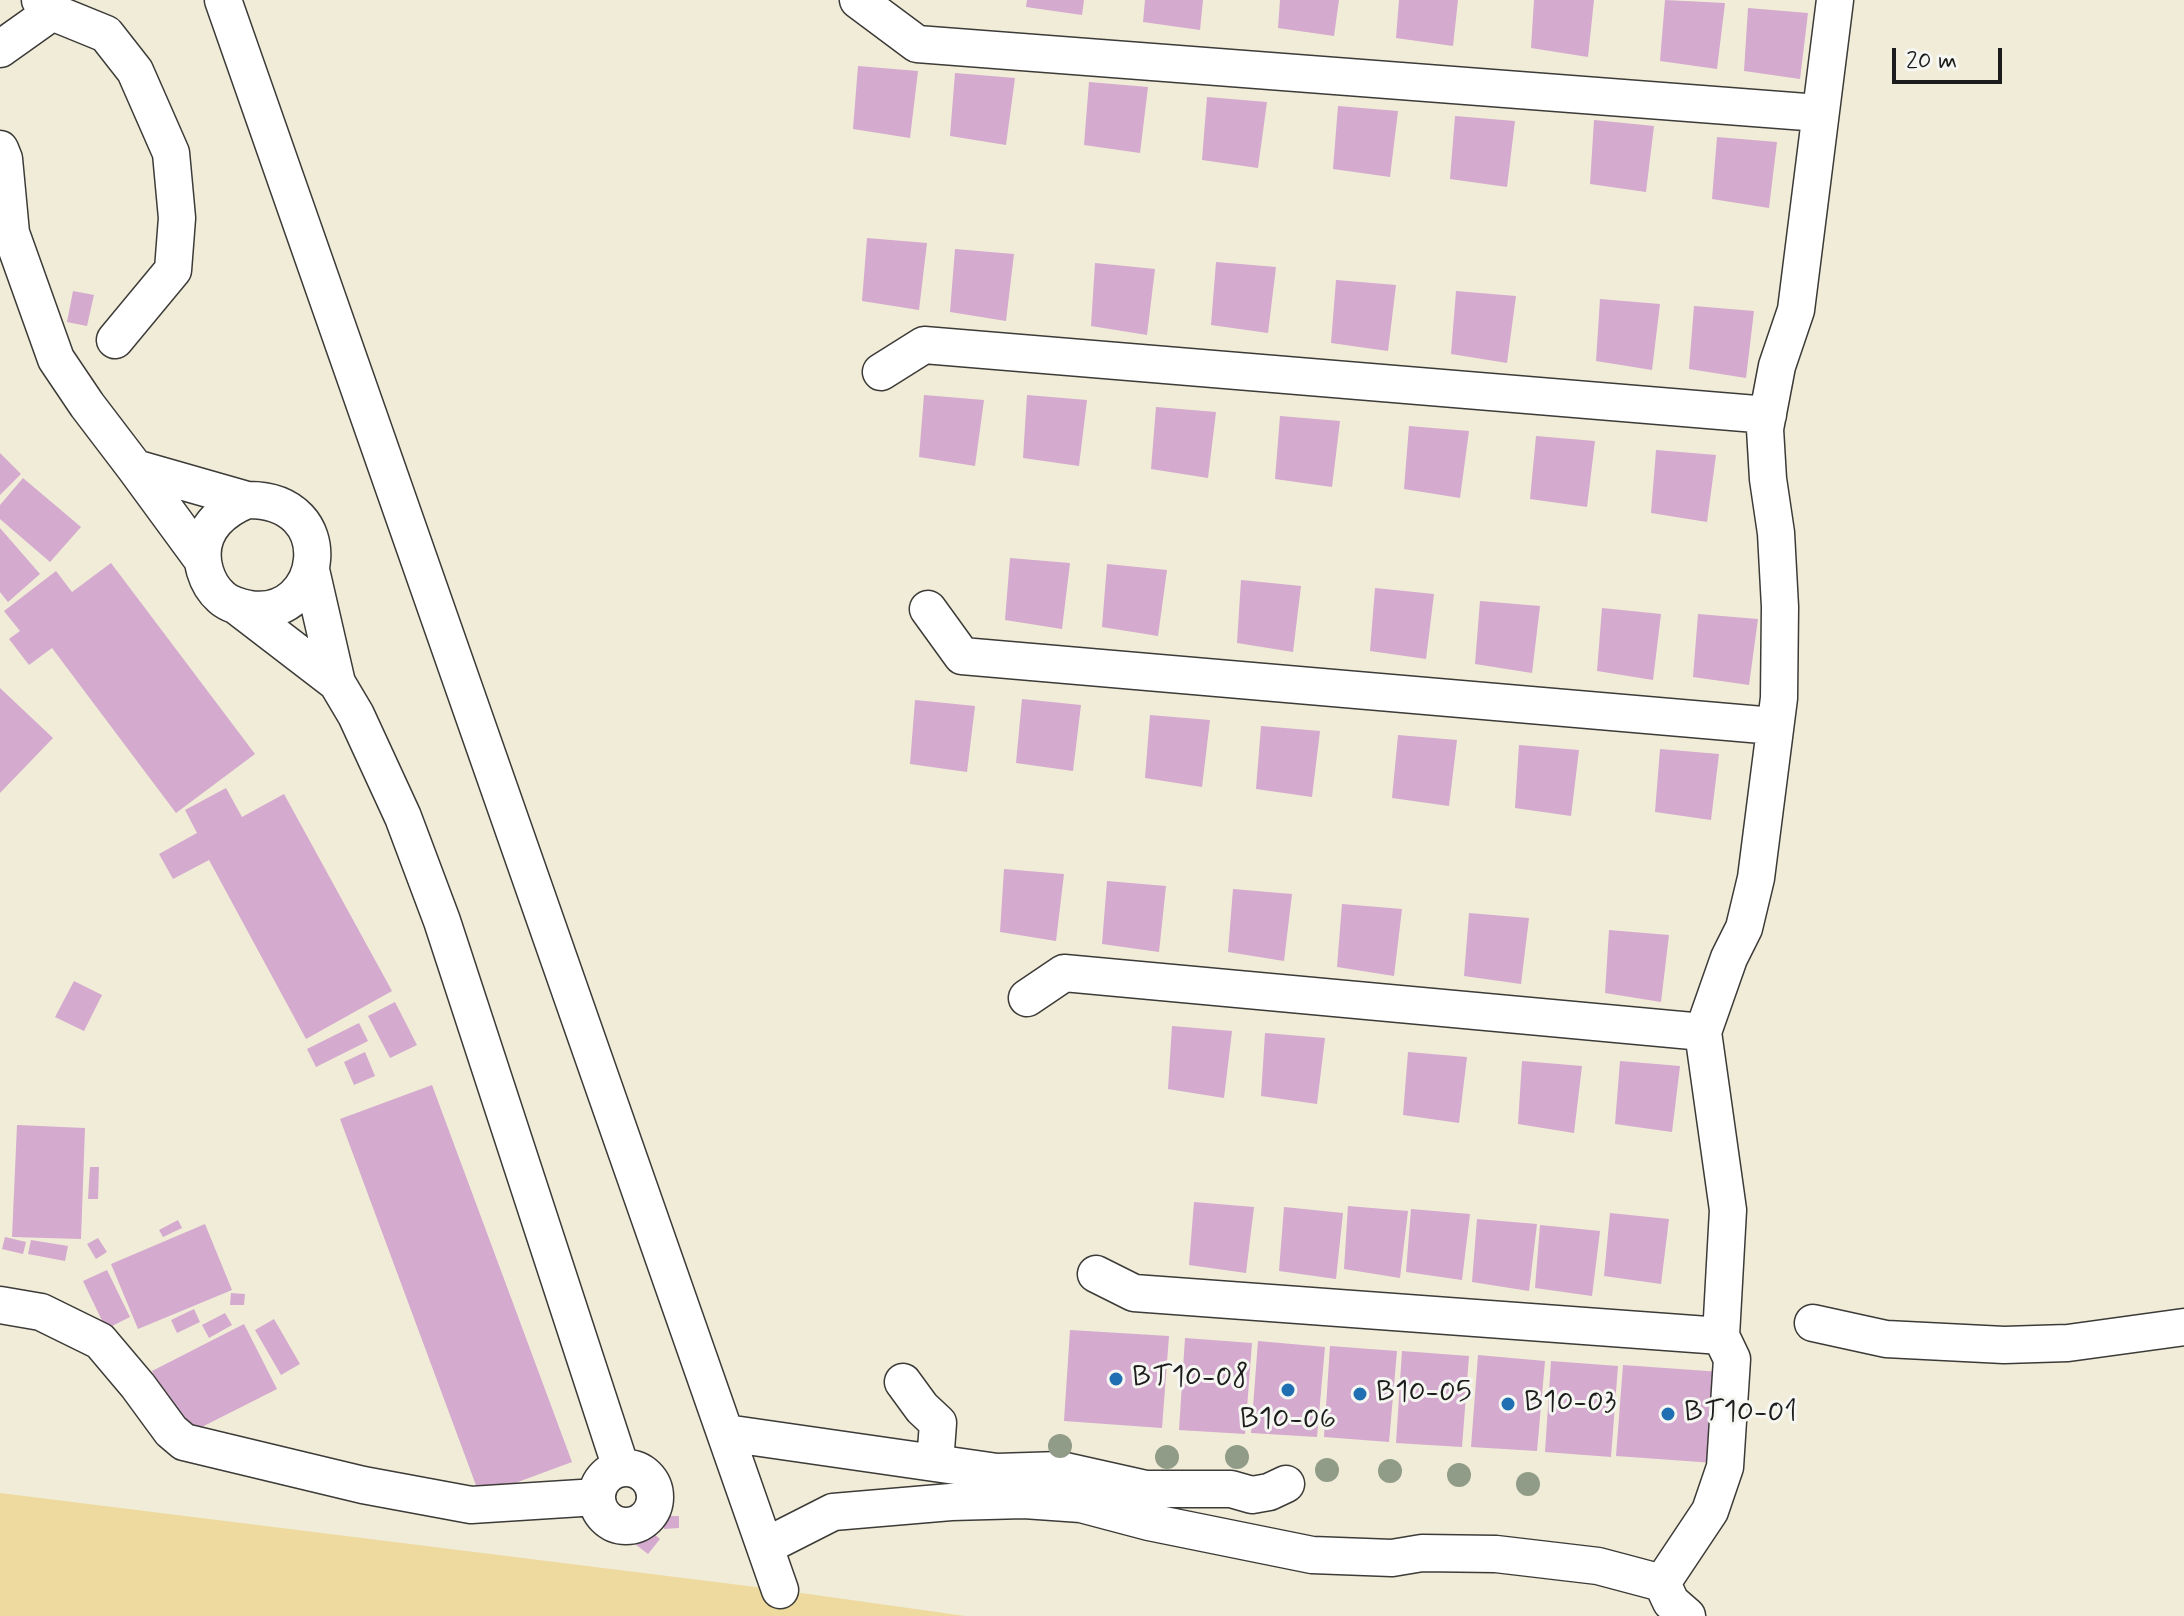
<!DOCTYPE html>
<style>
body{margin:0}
#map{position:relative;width:2184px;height:1616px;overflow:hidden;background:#f0ecd8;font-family:Mynerve,sans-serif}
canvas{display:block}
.scale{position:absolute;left:1892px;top:48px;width:110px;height:36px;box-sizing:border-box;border:4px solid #1c1c1c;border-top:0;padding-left:10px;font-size:24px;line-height:28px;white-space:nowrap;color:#1c1c1c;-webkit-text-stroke:6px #f6f6f2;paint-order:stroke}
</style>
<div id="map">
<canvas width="2184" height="1616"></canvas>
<div class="scale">20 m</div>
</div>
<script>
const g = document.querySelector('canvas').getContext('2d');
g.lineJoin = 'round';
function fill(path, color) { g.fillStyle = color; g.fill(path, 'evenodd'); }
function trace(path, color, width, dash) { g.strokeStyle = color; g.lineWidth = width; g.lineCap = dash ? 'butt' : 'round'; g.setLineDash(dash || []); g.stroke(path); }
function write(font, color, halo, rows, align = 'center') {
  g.font = font + ' Mynerve,sans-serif'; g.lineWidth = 6; g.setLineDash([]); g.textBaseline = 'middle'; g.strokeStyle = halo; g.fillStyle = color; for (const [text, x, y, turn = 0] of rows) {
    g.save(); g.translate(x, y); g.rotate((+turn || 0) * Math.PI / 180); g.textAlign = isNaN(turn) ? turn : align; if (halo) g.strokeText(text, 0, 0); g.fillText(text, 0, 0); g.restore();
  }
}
fill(new Path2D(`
 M0,1493L780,1590L965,1616H0Z`), '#eeda9e');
fill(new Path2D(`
 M1027,0H1084L1082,15L1026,7Z
 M1145,0H1203L1200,30L1143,22Z
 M1280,0H1339L1334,36L1278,28Z
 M1399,0H1458L1453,46L1396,38Z
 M1534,0H1594L1588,57L1531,48Z
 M1665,0L1725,3L1717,69L1660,61Z
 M1748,8L1808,13L1800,79L1744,71Z
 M858,66L918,71L910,138L853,129Z
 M955,73L1015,78L1006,145L950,136Z
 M1089,82L1148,87L1140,153L1084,145Z
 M1207,97L1267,102L1258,168L1202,160Z
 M1338,106L1398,111L1390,177L1333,169Z
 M1455,116L1515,121L1507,187L1450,179Z
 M1594,120L1654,126L1646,192L1590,184Z
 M1717,137L1777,142L1769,208L1712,199Z
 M867,238L927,243L919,310L862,301Z
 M955,249L1014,254L1006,321L950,312Z
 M1216,262L1276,267L1268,333L1211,325Z
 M1095,263L1155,269L1147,335L1091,326Z
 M1336,280L1396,285L1388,351L1331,343Z
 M73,291L94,295L87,326L67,322Z
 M1456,291L1516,296L1507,363L1451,354Z
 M1600,299L1660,304L1652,370L1596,361Z
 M1694,306L1754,311L1746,378L1689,369Z
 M924,395L984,400L975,466L919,457Z
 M1027,395L1087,400L1079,466L1023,458Z
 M1156,407L1216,412L1208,478L1151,469Z
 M1280,416L1340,421L1332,487L1275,479Z
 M1409,426L1469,431L1460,498L1404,489Z
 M1536,436L1595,441L1587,507L1530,499Z
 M1656,450L1716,455L1707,522L1651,513Z
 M0,453L21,474L0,495Z
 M23,478L81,527L50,562L0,519V505Z
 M0,528L40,574L8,602L0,592Z
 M1010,558L1070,563L1062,629L1005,620Z
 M111,563L255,754L176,813L52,648L29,665L9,639L20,631L4,611L56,571L72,592Z
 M1107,564L1167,570L1158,636L1102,627Z
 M1241,580L1301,586L1293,652L1237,643Z
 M1375,588L1434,594L1426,659L1370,651Z
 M1480,601L1540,606L1532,673L1475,664Z
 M1602,608L1661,614L1653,680L1597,671Z
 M1698,614L1758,619L1749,685L1693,677Z
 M0,688L53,738L0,793Z
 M1022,699L1081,705L1073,771L1016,763Z
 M915,700L975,706L967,772L910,764Z
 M1150,715L1210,720L1202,787L1145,778Z
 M1261,726L1320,731L1312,797L1256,789Z
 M1398,735L1457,740L1449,806L1392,798Z
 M1519,745L1579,750L1571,816L1515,808Z
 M1660,749L1719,754L1711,820L1655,812Z
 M226,788L242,817L284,794L392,991L306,1039L209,860L173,879L159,854L197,833L185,810Z
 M1004,869L1064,874L1056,941L1000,932Z
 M1107,881L1166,886L1159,952L1102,944Z
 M1233,889L1292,894L1284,961L1228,952Z
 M1342,904L1402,909L1394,976L1337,967Z
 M1469,913L1529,918L1521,984L1464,976Z
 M1609,930L1669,935L1661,1002L1605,993Z
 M74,981L102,995L84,1031L55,1017Z
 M395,1002L417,1045L390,1058L368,1016Z
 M359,1023L368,1041L316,1067L307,1049Z
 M1172,1026L1232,1031L1224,1098L1168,1089Z
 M1265,1033L1325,1038L1317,1104L1261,1096Z
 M365,1052L375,1076L354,1085L344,1062Z
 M1408,1052L1467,1057L1459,1123L1403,1115Z
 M1522,1061L1582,1066L1574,1133L1518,1124Z
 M1620,1061L1680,1066L1672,1132L1615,1124Z
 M432,1085L572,1462L480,1496L340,1119Z
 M17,1125L85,1128L81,1239L12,1237Z
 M90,1167H99L98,1199H88Z
 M1194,1202L1254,1207L1246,1273L1189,1265Z
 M1348,1206L1408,1211L1400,1278L1344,1269Z
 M1284,1207L1343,1213L1336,1279L1279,1271Z
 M1411,1209L1470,1214L1462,1280L1406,1272Z
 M1610,1213L1669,1219L1661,1284L1604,1276Z
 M1477,1219L1537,1224L1529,1291L1472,1282Z
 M178,1220L182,1228L163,1237L159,1230Z
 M205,1224L232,1290L138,1329L111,1264Z
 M1540,1225L1600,1231L1592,1296L1535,1288Z
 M5,1237L26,1242L23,1254L2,1249Z
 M98,1238L107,1252L96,1259L87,1244Z
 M31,1240L68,1246L65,1261L28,1254Z
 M107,1270L130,1317L106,1329L83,1281Z
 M231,1293L245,1294L244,1305H230Z
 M194,1309L200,1322L177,1333L171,1320Z
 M225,1313L232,1325L209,1338L202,1325Z
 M274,1319L300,1364L281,1375L255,1330Z
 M244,1324L277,1389L184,1436L152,1371Z
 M1070,1330L1169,1336L1162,1428L1064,1421Z
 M1185,1338L1252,1343L1245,1434L1179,1430Z
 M1258,1341L1325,1347L1317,1437L1251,1433Z
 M1330,1346L1397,1351L1389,1442L1324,1437Z
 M1402,1351L1469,1356L1462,1447L1396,1443Z
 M1478,1355L1545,1361L1537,1451L1471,1447Z
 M1551,1361L1618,1366L1611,1457L1545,1452Z
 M1623,1365L1721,1372L1714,1463L1616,1456Z
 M664,1516H679V1528L664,1529Z
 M648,1529L660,1539L648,1554L635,1544Z`), '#d4aace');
const minor = new Path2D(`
 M40,0L52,12L106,34L135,71L171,153L177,218L173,270L115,340
 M223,0L780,1590
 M858,0L917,44L1819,113
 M0,49L52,12
 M0,149L4,159L11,233L56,359L87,405L135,468L247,500C343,499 324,621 249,609C239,607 228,604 221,597C213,590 208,581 205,571C195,536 216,513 247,500
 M881,372L924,345L1768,415
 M135,468L201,558
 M311,570L337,683L356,715L403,817L442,921L621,1468
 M238,607L337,683
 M928,609L962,656L1774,726
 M1027,998L1064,973L1703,1032
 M1096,1274L1134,1293L1721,1336
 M0,1305L41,1312L100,1341L138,1386L171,1431L184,1442L363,1485L471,1505L597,1497
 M1813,1323L1886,1339L2004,1345L2068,1343L2184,1327
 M903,1382L922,1408L938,1423L935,1463
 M726,1433L997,1472L1061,1470L1146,1489H1231L1252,1495L1269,1492L1286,1484
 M597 1497a29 29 0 1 1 58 0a29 29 0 1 1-58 0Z
 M766,1546L833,1512L951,1502L1024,1500L1081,1504L1149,1522L1312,1555L1392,1558L1422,1553L1496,1554L1598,1566L1662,1583
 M1687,1616L1671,1602L1662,1583L1710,1511L1725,1467L1732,1359L1721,1336L1728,1210L1703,1032L1729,958L1744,928L1756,878L1779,698L1780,607L1776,533L1768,479L1765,429L1777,366L1796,310L1835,0`);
trace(minor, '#3c3b38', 39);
trace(minor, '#fff', 36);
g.fillStyle = '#909c87';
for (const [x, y] of [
 [1060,1446],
 [1167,1457],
 [1237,1457],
 [1327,1470],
 [1390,1471],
 [1459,1475],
 [1528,1484]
]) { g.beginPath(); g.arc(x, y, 12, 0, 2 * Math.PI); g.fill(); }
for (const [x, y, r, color] of [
 [1116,1379,8,"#1f6fb2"],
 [1288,1390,8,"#1f6fb2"],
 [1360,1394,8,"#1f6fb2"],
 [1508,1404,8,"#1f6fb2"],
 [1668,1414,8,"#1f6fb2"]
]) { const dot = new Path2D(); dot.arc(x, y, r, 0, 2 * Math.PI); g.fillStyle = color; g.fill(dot); trace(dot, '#f6f6f2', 3); }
write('30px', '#1c1c1c', '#f6f6f2', [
 ["BT10-08",1132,1379],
 ["B10-05",1376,1394],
 ["B10-03",1524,1404],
 ["BT10-01",1684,1414],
 ["B10-06",1288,1421,"center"]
], 'left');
</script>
